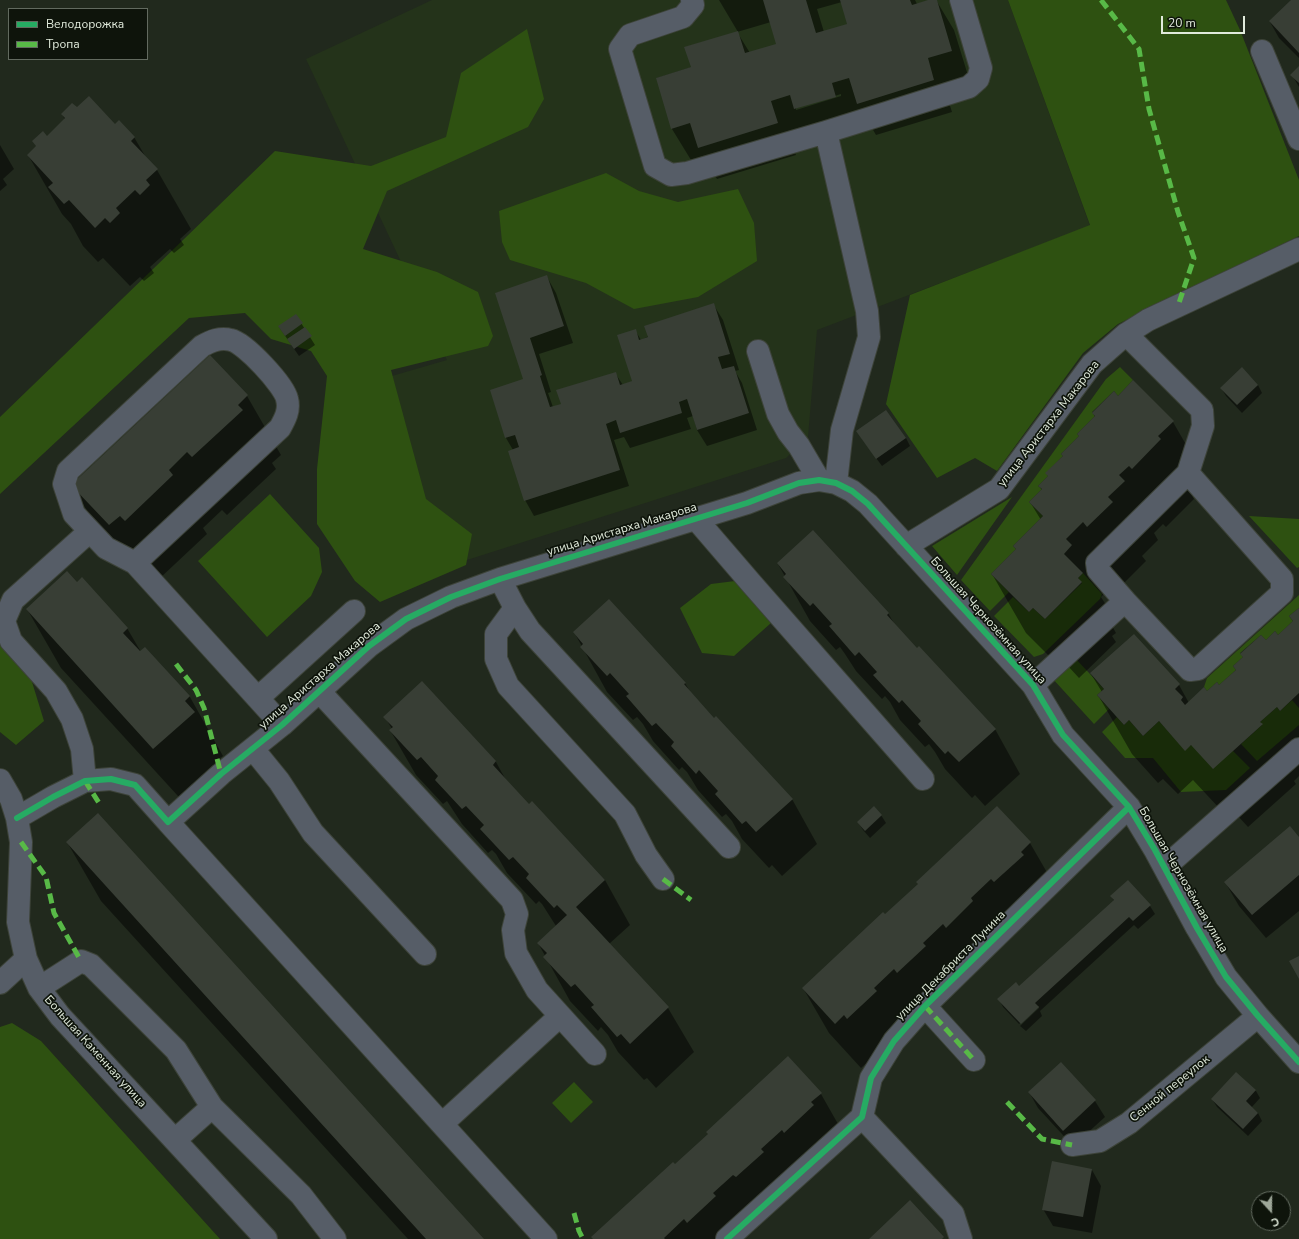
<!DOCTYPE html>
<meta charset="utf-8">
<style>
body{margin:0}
#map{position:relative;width:1299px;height:1239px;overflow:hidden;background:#21291d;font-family:"Nunito Sans",sans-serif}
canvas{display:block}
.legend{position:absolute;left:8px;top:8px;width:140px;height:52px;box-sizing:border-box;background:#0e140b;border:1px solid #626a5f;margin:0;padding:5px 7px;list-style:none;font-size:12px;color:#e1ebdc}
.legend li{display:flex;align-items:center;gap:8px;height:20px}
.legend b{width:20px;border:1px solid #626a5f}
.north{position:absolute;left:1251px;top:1191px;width:40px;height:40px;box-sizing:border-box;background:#0e140b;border:1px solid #626a5f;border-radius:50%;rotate:159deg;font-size:11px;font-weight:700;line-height:16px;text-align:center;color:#e1ebdc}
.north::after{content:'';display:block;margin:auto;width:14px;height:18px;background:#9ea799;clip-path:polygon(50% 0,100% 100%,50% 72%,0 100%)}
.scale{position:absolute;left:1161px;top:16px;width:84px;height:18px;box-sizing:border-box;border:2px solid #e1ebdc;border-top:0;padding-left:5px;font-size:12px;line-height:14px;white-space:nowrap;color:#e1ebdc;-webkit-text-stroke:3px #0e140b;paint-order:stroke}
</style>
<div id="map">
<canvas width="1299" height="1239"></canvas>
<ul class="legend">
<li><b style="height:5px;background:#26ab63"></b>Велодорожка</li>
<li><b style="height:5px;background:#58b947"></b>Тропа</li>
</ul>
<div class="north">С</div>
<div class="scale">20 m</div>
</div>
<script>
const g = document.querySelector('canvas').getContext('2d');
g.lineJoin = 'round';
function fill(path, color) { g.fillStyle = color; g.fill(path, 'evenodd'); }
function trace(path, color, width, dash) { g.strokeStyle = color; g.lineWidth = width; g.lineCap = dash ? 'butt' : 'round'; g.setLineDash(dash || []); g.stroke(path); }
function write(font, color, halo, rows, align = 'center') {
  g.font = font + ' "Nunito Sans",sans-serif'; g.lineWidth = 3.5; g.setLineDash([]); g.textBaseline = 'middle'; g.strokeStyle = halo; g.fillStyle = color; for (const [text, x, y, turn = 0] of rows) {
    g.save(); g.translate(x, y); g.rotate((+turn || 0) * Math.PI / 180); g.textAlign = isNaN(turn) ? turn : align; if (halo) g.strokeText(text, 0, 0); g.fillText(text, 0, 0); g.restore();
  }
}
fill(new Path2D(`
 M432,0H1008L1090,226L817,330L808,437L786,458L442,568L392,376L447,360L306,59Z`), '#24331a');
fill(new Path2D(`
 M1008,0H1226L1240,30L1299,180V236L1118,324L1083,353L997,471L975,458L937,478L886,404L910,295L1090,225Z
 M527,29L544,99L528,127L387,191L363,249L437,272L478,292L493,336L488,346L391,370L426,499L472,534L466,565L380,602L355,581L317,524V469L327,376L311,351L271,339L245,313L189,318L0,494V417L275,151L371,166L446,137L461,73Z
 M606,173L639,191L678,202L738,189L754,223L757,261L698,297L634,309L586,283L510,260L502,242L499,211Z
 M1120,367L1133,380L1118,396L1114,391L1092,412L1095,416L1077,434L1079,436L1061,454L1063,456L1046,473L1048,476L1038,486L1042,489L1029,502L1043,516L1013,546L1016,549L991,574L1009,592L990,611L961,580L1106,379Z
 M270,494L319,548L322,572L311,596L267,637L198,561Z
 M1012,497L957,575L932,546Z
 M1249,516L1299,519V567L1297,568Z
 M1083,573L1102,594L1100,599L1043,654L1034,657L994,616L1013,597L1029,612L1033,608L1045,619L1082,583L1078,578Z
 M735,581L771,623L734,656L702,653L680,608L711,584Z
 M1299,595V608L1289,616L1293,621L1278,635L1275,631L1266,640L1261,635L1240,653L1243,657L1233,666L1236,670L1219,685L1217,682L1207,691L1204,687L1207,678Z
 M0,605L21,646L44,721L16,745L0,732Z
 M1075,658L1104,689L1097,695L1109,709L1094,724L1052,678Z
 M1292,700L1299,708V725L1257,761L1241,744L1262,725L1260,722L1277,707L1280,711Z
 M1117,717L1124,725L1129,720L1143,736L1159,721L1185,750L1191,745L1233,751L1250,768L1226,790L1181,792L1153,758H1125L1102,732Z
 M12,1023L41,1041L220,1239H0V1027Z
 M574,1082L593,1102L571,1123L552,1103Z`), '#2e5111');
fill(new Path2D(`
 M719,0H915L917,4L931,0H936L954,30L970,82L945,90L952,112L876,135L862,111L849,115L853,128L813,141L805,127L789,132L796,155L717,179L704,156L691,160L672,129L657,78L692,67L686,47L738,32ZM842,2L849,24L824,32L817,9ZM771,22L778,45L750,53L737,32ZM841,94V96L796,110V108Z
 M1292,0H1299V58L1279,38L1270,22Z
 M1299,68V87L1292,75Z
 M77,109L115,125L134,137L148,161L157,170L191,229L180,239L184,245L174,253L170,249L150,267L154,273L144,281L140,277L130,286L103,258L98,262L83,246L71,224L62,214L28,155L37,147L33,141L47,137L65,120L62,114Z
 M0,145L14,169L3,179L7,185L0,191Z
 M547,277L556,293L573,343L539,354L551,392L548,393L553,407L562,405L615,373L623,385L633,381L635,330L641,340L713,304L723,320L739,370L735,371L742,383L757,430L707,446L697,430L693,416L687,418L691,429L630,448L624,437L614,440L629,486L534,516L525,500L513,450L506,438L491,391L524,380L496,293Z
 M296,315L315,345L299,356L279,327Z
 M210,356L247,396L281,455L272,463L276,469L227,515L222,510L203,528L207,534L159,579L106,544L72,485Z
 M1258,385L1262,393L1242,413L1226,396L1221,388Z
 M1118,397L1173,422L1207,481L1192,495L1194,499L1166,527L1163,524L1154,533L1158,540L1142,556L1146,561L1122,585L1117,581L1101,597L1106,605L1102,608L1116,633L1112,636L1116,642L1079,678L1068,666L1063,670L1026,633L992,574L1017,550L1014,546L1041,520L1030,502L1042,490L1039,486L1048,477L1095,417L1093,413Z
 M906,438L910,446L882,466L862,439Z
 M778,564L888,613L895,625L917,649L995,729L1020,774L985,806L975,795L972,798L945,769L935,752L929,744L925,747L900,720L890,702L885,696L882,699L856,671L845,654L840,647L836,650L810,621Z
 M76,583L127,628L141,652L145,648L190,697L223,756L220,758L228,771L188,807L61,668L27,609Z
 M1299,609V776L1294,781L1296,784L1248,827L1226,803L1220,809L1193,780L1178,794L1163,779L1158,783L1132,754L1098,695L1102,692L1091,674L1179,685L1189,703L1219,687L1266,641L1278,636L1294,622L1290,617Z
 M574,632L685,683L692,695L714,719L792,799L817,844L782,876L772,865L769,868L742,839L732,821L726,814L722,817L698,790L687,772L682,767L679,770L653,741L643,724L637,717L633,720L607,692Z
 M422,683L496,762L507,782L529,806L532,802L605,880L630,925L609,944L668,1008L694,1052L656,1088L647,1078L644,1080L618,1052L608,1035L601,1027L598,1031L570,1001L538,943L556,926L542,904L539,901L536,904L507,873L496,854L492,850L488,853L462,824L447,801L443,804L416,775L390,730L392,729L385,717Z
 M997,807L1030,843L1056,888L861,1068L829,1033L803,988L919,884Z
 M881,815L886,823L870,838L863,830L858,822Z
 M1299,838V911L1266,938L1239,906L1225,882Z
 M67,842L483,1239H408L101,901Z
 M1128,881L1150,906L1155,914L1138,929L1134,925L1040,1011L1042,1016L1026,1031L1020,1026L1039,1008V1006L1019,1024L1003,1007L999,999L1019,987L1114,901L1111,896Z
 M1061,1063L1095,1101L1105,1117L1073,1146L1038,1108L1029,1092Z
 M1236,1073L1256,1091L1260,1098L1251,1108L1258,1113L1262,1121L1248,1136L1217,1107L1212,1099Z
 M821,1094L846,1138L740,1239H594L675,1166Z
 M1092,1170L1101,1186L1092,1233L1053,1226L1043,1209Z`), '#0007');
fill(new Path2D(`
 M763,0H806L816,33L847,24L840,0H910L912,5L928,0H937L952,51L928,58L934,80L857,104L849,78L832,83L836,97L794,109L790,95L771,101L778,123L698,148L690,123L671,129L656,78L691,67L684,47L738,31L745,53L776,44Z
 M1291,0H1299V53L1269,21Z
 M1299,66V83L1290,75Z
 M89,96L115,124L119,120L135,137L131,141L158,169L146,180L150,185L140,195L135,190L116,208L120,213L110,223L105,218L95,228L69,200L64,204L48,187L53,183L27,155L36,146L32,141L43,131L47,136L65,118L61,114L72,103L77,107Z
 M547,275L564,326L530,338L542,375L540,376L550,407L561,404L556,390L616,372L620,385L632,381L617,335L636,329L639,340L648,337L644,326L714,303L730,354L718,357L722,369L734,366L749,413L697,430L687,399L679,402L682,413L620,433L616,420L606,424L620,470L524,501L508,451L519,447L515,435L505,438L490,390L523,379L495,293Z
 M296,314L303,323L285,336L278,326Z
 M305,327L312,336L294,349L287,339Z
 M210,355L248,395L238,405L243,410L192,457L187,452L169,470L173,475L125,521L120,516L109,525L71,485Z
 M1242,367L1258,385L1237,405L1220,388Z
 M1133,380L1174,421L1158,436L1161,439L1132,469L1129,466L1119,475L1125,481L1108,497L1113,502L1087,527L1083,522L1066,539L1072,545L1064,554L1083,573L1078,578L1082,582L1045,619L1033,608L1029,612L991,574L1016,549L1013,546L1043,516L1029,502L1042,489L1038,486L1048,476L1045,473L1063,456L1061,454L1079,436L1077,434L1095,416L1092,413L1114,391L1118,396Z
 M886,410L906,438L876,459L856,431Z
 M813,530L889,613L887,615L917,648L919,646L996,729L959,762L948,751L945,754L918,724L921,721L902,700L899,703L873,675L877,672L859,652L855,656L829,626L832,624L813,603L810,606L783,577L786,574L777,563Z
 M67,571L77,582L82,577L128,628L123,633L140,651L145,647L190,696L185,701L195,712L153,749L26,609Z
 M609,599L686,683L684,684L714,718L716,716L793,799L756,832L746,821L742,824L715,794L718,791L699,770L696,774L671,746L674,742L656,723L652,726L626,696L629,694L610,673L607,676L580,647L583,644L573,632Z
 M1299,608V693L1280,711L1277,707L1260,722L1263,724L1213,769L1191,745L1185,751L1159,721L1143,736L1129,720L1124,725L1097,695L1104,689L1090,673L1134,634L1180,684L1175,689L1183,697L1181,700L1185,705L1204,687L1207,691L1217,682L1219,685L1236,670L1233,666L1243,657L1240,654L1261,635L1266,640L1275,631L1278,635L1293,621L1289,616Z
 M422,681L496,761L493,765L529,804L532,801L605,880L576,907L669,1007L630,1044L621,1034L617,1037L591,1007L594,1005L575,984L571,987L543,957L547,953L537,943L567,915L557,905L554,908L526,878L529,874L513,857L509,860L480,829L484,825L466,806L462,809L435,780L438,776L421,757L417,760L389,730L393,727L383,717Z
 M874,806L882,815L865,831L857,822Z
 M997,806L1031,842L1021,852L1024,855L994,882L991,879L971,898L973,901L946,928L943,924L923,943L926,946L897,973L894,969L874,988L877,991L847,1019L844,1015L835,1024L802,988L883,912L885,914L918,884L916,882Z
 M98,813L423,1172L484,1239H426L66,842Z
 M1290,826L1299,837V875L1252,915L1224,882Z
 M1128,880L1151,905L1133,921L1129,917L1035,1003L1039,1007L1021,1024L997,999L1016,982L1019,986L1114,900L1110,896Z
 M1299,956V979L1289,961Z
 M788,1056L822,1093L811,1102L814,1105L784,1133L782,1130L761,1149L764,1152L736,1177L733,1175L713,1193L716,1196L687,1223L684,1219L664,1238L665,1239H593L591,1237L673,1162L675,1164L708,1134L706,1132Z
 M1061,1062L1096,1100L1063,1131L1028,1092Z
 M1236,1072L1256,1090L1246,1101L1258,1113L1243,1129L1211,1099Z
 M1052,1161L1092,1169L1083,1217L1042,1210Z
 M910,1200L944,1237L942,1239H869Z`), '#383e35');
const minor = new Path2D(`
 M692,0L693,5L683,17L630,35L620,49L655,166L671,175L687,173L826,132L969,87L978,79L981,68L961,0
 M1262,51L1299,139
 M826,132L867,311L869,337L842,430L836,483
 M758,351L778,414L788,432L799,446L819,480
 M696,519L751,583L923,779
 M906,546L999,489L1092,364L1126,334L1148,320L1299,249
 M135,563L280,428C285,419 290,410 287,399C284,385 245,343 231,340C220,337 211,341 202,346L68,471L64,484L74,514L106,548L135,563L282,725
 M500,579L515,608L530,631L729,847
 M1125,601L1098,570L1097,563L1188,473
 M515,608L496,634V659L508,686L625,814L646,855L663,879
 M1033,685L1125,601L1190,670L1198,669L1282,593V579L1188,473L1203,426L1202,410L1126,334
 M319,691L512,900L517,914L513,930L516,953L537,990L595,1054
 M258,698L354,611
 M253,749L279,781L313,833L425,954
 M0,780L11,799L17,818L21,842L18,922L26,959L39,988L60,1016L266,1239
 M85,781L82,749L72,719L56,691L11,641L4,621L13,600L90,531
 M17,818L53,797L85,781L111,779L135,785L168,822L221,774L282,725L369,646L406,619L451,597L500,579L747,503L799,483L819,480L836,483L852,491L868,504L1033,685L1063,735L1129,807L1155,850L1197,928L1226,977L1258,1016L1299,1062
 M168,822L546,1239
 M1165,867L1299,749
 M0,983L26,959
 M39,988L81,961L91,965L176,1050L212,1107L301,1195L335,1239
 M925,1006L974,1060
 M862,1117L953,1214L961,1239
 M442,1124L560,1016
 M175,1140L212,1107
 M1072,1145L1100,1141L1129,1123L1258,1016
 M727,1239L862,1117L871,1078L894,1041L925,1006L1129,807`);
trace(minor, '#3d4339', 24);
trace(minor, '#565d67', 22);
trace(new Path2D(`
 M1101,0L1139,49L1149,109L1178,212L1194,258L1178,306
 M176,664L196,690L204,708L221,774
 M85,781L101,806
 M21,842L46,877L54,913L81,961
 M663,879L691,900
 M925,1006L974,1060
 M1007,1102L1042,1139L1072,1145
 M574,1213L579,1231L583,1239`), '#58b947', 5, [10, 5]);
trace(new Path2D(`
 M17,818L53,797L85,781L111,779L135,785L168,822L221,774L282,725L369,646L406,619L451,597L500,579L747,503L799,483L819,480L836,483L852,491L868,504L1033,685L1063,735L1129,807L1155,850L1197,928L1226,977L1258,1016L1299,1062
 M727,1239L862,1117L871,1078L894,1041L925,1006L1129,807`), '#26ab63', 6);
write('12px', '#e1ebdc', '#0e140b', [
 ["улица Аристарха Макарова",1049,424,-52],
 ["улица Аристарха Макарова",622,530,-17],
 ["Большая Чернозёмная улица",988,621,48],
 ["улица Аристарха Макарова",320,676,-41],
 ["Большая Чернозёмная улица",1183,880,60],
 ["улица Декабриста Лунина",951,966,-45],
 ["Большая Каменная улица",95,1052,48],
 ["Сенной переулок",1170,1089,-39]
]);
</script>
